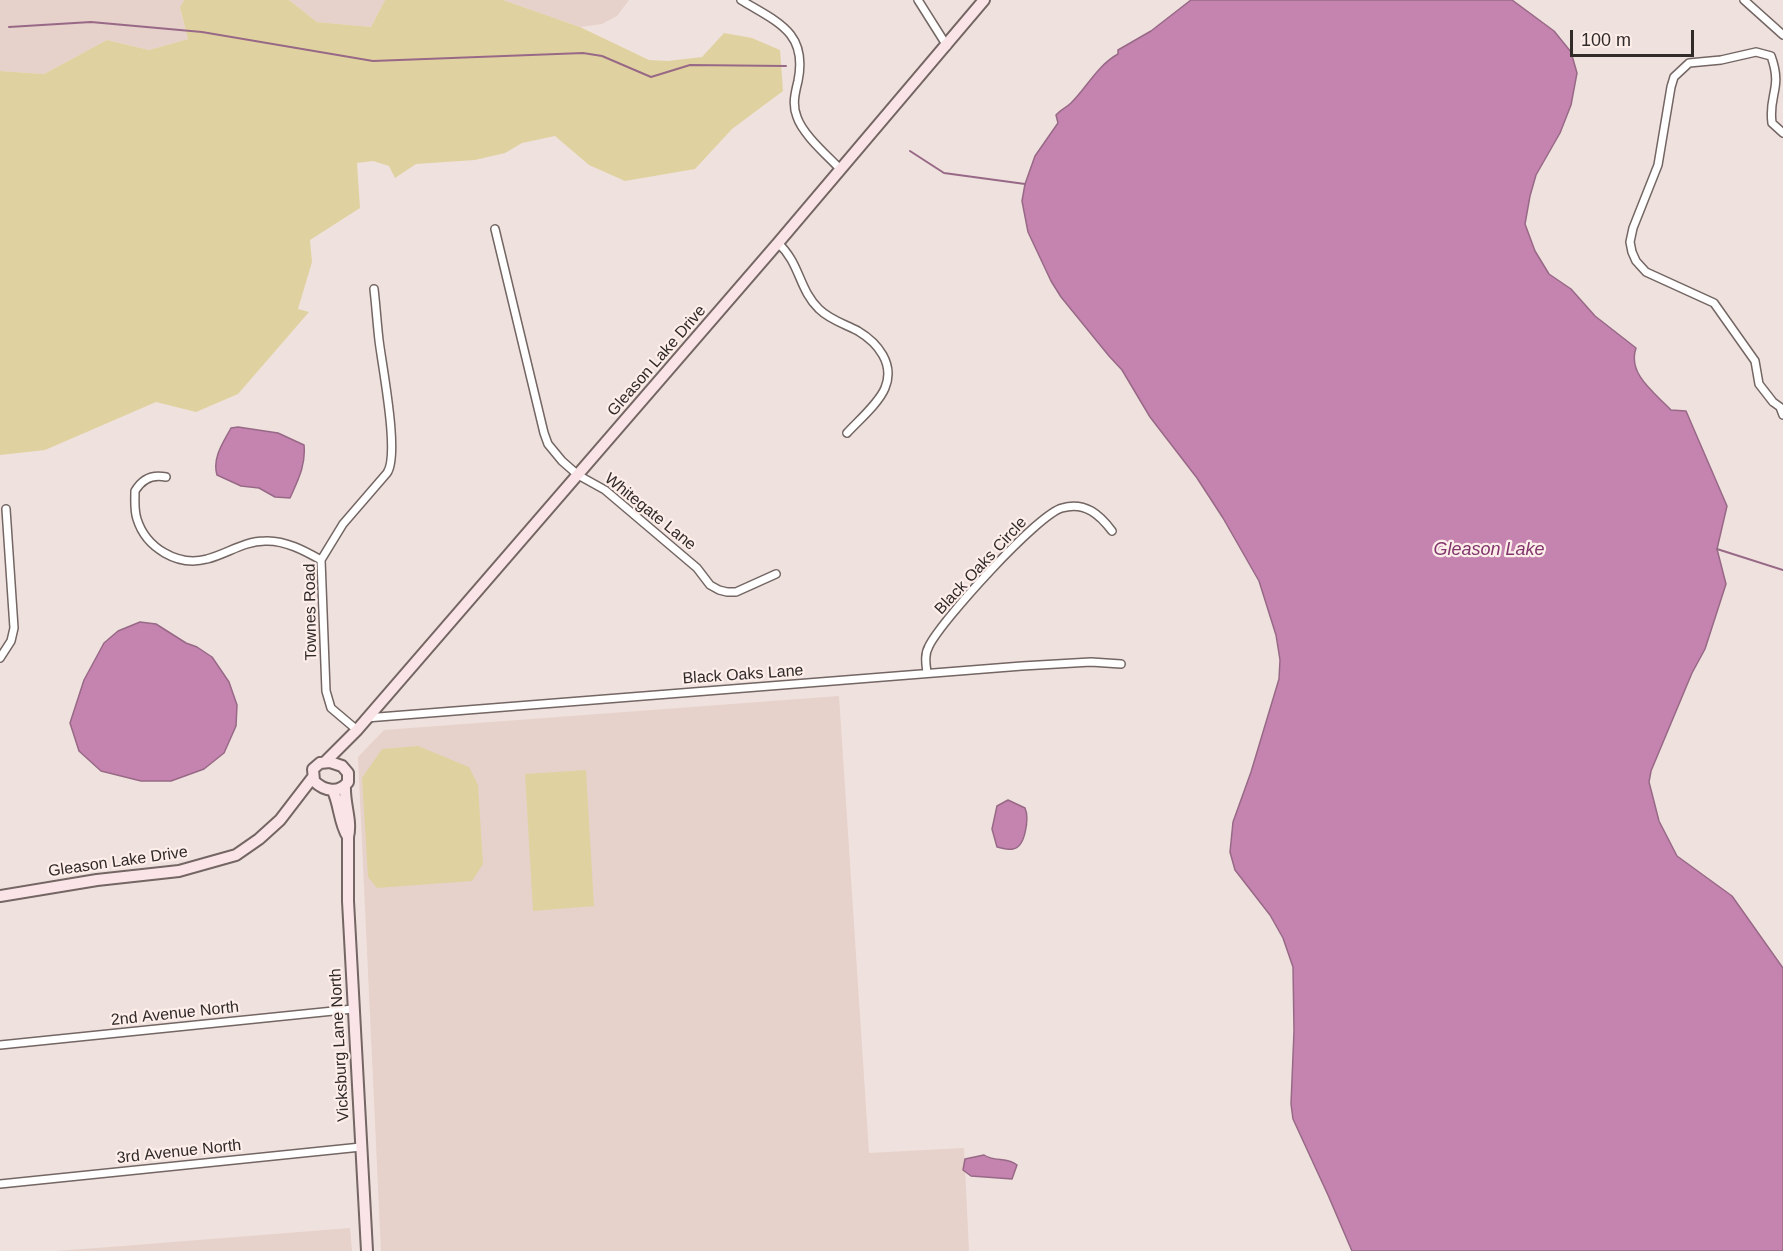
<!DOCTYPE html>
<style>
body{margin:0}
#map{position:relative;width:1783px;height:1251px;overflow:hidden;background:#efe1dd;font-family:Arial,sans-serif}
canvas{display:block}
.scale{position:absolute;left:1570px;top:30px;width:124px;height:27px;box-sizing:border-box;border:3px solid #302a29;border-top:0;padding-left:8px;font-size:18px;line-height:21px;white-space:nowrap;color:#302a29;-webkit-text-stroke:4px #fdeeea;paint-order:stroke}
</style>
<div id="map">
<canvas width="1783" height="1251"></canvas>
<div class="scale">100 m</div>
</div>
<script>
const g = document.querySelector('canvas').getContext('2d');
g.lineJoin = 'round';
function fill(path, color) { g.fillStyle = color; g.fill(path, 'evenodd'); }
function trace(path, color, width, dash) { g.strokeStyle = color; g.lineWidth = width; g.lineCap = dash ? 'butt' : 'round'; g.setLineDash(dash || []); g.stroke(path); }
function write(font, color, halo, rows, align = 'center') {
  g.font = font + ' Arial,sans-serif'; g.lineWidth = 4.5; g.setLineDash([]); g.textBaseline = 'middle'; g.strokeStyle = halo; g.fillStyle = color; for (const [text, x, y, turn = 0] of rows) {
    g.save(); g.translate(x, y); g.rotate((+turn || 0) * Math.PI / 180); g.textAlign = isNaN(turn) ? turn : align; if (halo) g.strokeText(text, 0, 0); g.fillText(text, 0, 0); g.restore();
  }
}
fill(new Path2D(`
 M0,0H184L180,9L188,39L149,50L107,40L44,74L0,71Z
 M289,0H385L371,27L317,22Z
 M503,0H629L617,16L602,24L580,27Z
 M839,696L869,1153L964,1148L969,1251H381L358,757L384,730Z
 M350,1228L352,1251H56L123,1246Z`), '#e7d1cb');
fill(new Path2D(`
 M184,0H289L317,22L371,27L385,0H503L580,27L649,60L668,61L702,57L724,33L752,38L780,50L783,91L732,129L695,169L625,181L589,165L555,136L522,143L505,153L475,160L416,164L395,178L389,166L373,161L357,163L360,208L310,240L312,262L298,309L309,312L238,394L196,412L156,402L45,450L0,455V71L44,74L107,40L149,50L188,39L180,8Z
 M418,746L469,767L478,785L483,864L472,881L377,888L368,877L362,778L382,749Z
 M586,770L594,906L533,911L525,774Z`), '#e0d2a0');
const water = new Path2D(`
 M1191,0H1512L1554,31L1571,52L1577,73L1571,105L1560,133L1536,175L1530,196L1525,224L1535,251L1549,274L1571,289L1595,316L1636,348C1627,374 1655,393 1671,410L1686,411L1727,506L1717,549L1726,584L1705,649L1692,673L1651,771L1649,782L1659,821L1677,856L1732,896L1783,968V1251H1352L1328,1195L1293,1119L1291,1104L1294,1031L1293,967L1283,938L1270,915L1235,870L1230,852L1233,822L1251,772L1279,679L1280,660L1276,635L1259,581L1223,518L1197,478L1150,417L1122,370L1109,356L1061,297L1051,281L1028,232L1022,201L1025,184L1035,156L1058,123L1056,115C1061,109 1066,108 1071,103C1087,87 1098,65 1118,54V50L1151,31Z
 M238,427L278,433L304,445C306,465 298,480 290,498L275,497L259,488L241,486L217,475C212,458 223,443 231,428Z
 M140,622L156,624L186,643L197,647L212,657L229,682L237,705L236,726L224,753L204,769L171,781H141L101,771L79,751L70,723L84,680L104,643L118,631Z
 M1008,800L1025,808C1029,817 1026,847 1013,849C1009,850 1002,848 997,847L992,829L997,806Z
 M984,1155C994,1162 1008,1157 1017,1165L1012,1179L971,1176L963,1170L965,1159Z`);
fill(water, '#c484af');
trace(water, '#986987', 1.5);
trace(new Path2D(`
 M9,27L91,22L202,32L373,61L583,53L602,56L651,77L690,65L786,66
 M910,151L944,173L1025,184
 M1717,549L1783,570`), '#986987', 2);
const minor = new Path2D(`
 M741,0C777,22 808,32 798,81C795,93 792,105 797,117C803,135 828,156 841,170
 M918,0L947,46
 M1744,0L1783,35
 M1783,133L1772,123C1768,94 1783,89 1771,56L1756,52L1721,60L1689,63L1674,77L1671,87L1658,165L1633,228L1630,242L1632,252L1636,261L1646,272L1714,303L1755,361L1759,384L1773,402L1780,407L1783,415
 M495,229L544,433L548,444L562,461L578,475L605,490L697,568L710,585L719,590L727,592H736L776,574
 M778,243C800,263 799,290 819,309C830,320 845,324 858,331C878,343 895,364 885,388C879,403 858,421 847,433
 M166,477C152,474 142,479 135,491C135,501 134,510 137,519C146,548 178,567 207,559C227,554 244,541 265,541C285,540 305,551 321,560
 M0,658L11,641L14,628L6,509
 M927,673C926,664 924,655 929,646C941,621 1037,515 1062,508C1085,501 1100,515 1112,531
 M366,718L1022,666L1091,662L1121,664
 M357,730L331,708L326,691L321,560L343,524L387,473C400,455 382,366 379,340C377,323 376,306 374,289
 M0,1045L353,1009
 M0,1184L361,1147`);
const secondary = new Path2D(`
 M325,762L357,730L778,243L984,0
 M330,762L342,766L348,773V782C339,794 324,791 314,781L313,769L320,763Z
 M345,786C344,804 352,820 348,837V901L367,1251
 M333,791C340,806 339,823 348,837
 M0,896L97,880L179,871L236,855L259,839L280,820L313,777`);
trace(minor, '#736663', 10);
trace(secondary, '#736663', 14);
trace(minor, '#fff', 7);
trace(secondary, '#fbe4e8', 10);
write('16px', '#302a29', '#fdeeea', [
 ["Gleason Lake Drive",657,361,-49],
 ["Whitegate Lane",650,512,39],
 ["Black Oaks Circle",981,566,-47],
 ["Townes Road",311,612,-91],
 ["Black Oaks Lane",743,675,-4],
 ["Gleason Lake Drive",118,862,-8],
 ["2nd Avenue North",175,1014,-6],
 ["Vicksburg Lane North",340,1045,-93],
 ["3rd Avenue North",179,1152,-6]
]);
write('italic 18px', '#81356c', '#fdeeea', [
 ["Gleason Lake",1489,550]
]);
</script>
